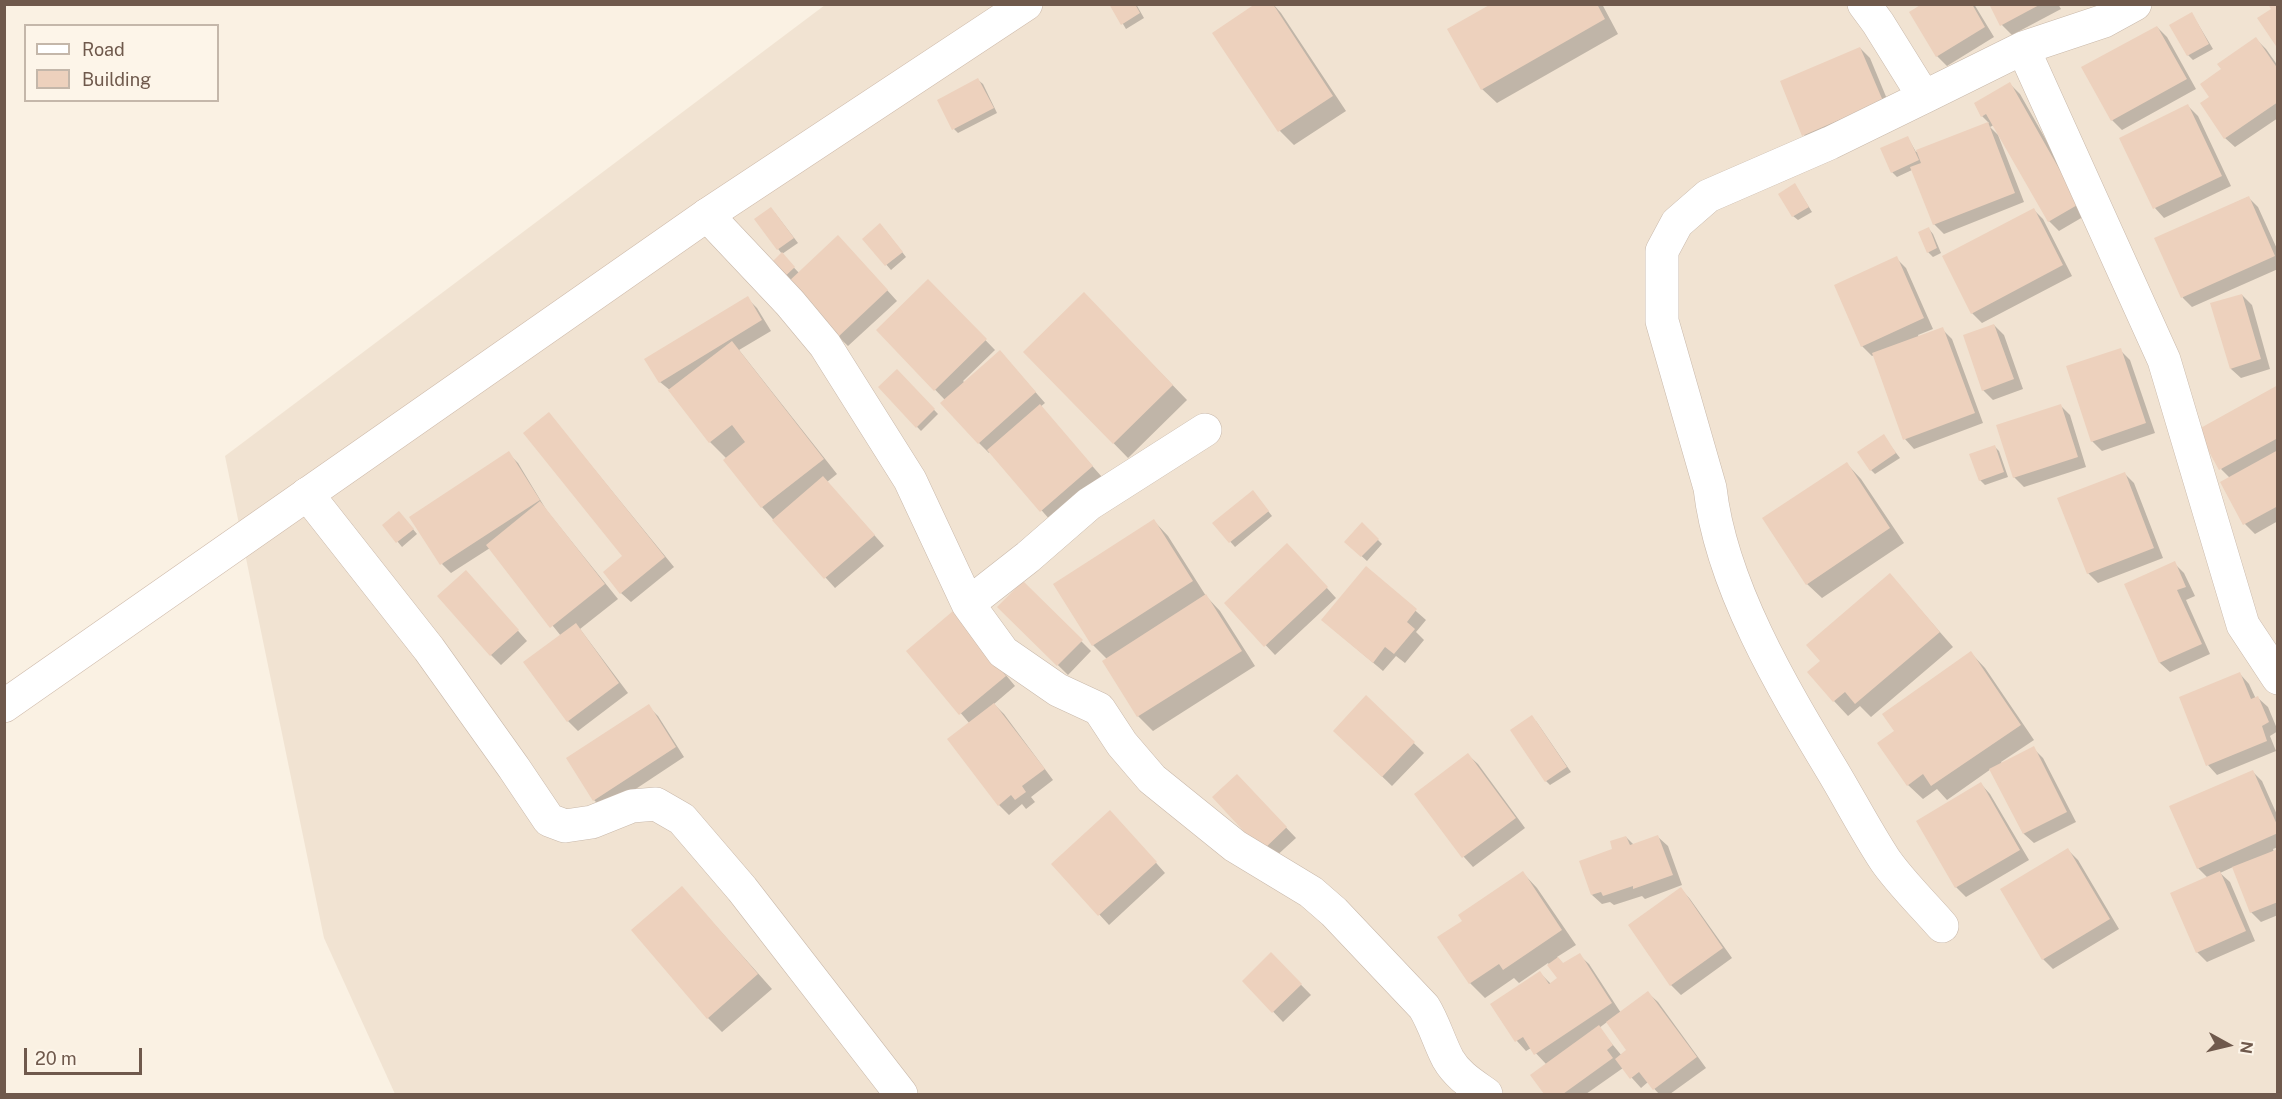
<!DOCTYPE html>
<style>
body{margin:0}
#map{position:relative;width:2282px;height:1099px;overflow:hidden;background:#faf1e3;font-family:"Public Sans",sans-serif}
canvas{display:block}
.frame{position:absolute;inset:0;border:6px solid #6f594c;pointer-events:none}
.legend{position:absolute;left:24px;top:24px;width:195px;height:78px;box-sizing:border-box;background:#fdf5e9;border:2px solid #c4b7aa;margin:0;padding:8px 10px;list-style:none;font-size:18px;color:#6f594c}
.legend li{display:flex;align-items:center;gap:12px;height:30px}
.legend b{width:30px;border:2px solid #c4b7aa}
.north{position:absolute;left:2198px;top:1015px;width:60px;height:60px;-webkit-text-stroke:4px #fdf5e9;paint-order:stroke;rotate:98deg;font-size:16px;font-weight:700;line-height:24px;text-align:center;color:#6f594c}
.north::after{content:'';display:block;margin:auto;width:21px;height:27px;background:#6f594c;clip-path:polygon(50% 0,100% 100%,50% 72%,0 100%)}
.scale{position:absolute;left:24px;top:1048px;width:118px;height:27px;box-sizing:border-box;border:3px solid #6f594c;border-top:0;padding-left:8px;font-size:18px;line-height:21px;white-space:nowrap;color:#6f594c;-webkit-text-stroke:4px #fdf5e9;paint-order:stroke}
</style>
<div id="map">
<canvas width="2282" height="1099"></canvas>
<div class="frame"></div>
<ul class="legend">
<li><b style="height:8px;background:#fff"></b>Road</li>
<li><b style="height:16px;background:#edd1bd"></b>Building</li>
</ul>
<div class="north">N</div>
<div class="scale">20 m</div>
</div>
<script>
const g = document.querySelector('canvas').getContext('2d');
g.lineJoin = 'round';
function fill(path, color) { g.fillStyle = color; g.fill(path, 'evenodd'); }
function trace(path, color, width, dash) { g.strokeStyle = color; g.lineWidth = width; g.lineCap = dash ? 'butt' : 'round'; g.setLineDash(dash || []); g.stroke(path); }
fill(new Path2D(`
 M825,5H2277V1094H395L324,938L225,456Z`), '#f1e3d2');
fill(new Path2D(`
 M1111,4H1136L1144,18L1126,29Z
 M1273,4L1281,13L1346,111L1294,145L1280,131L1214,33Z
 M1494,4H1602L1618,34L1497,103L1482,89Z
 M1925,4H1974L1994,37L1947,66L1937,56Z
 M1991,4H2058L2061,9L2012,35L2002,25Z
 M2192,14L2213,49L2193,60L2188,55Z
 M2157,27L2167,37L2196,89L2122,130L2112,120L2083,68Z
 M2256,39L2266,49L2278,66V118L2235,147L2225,138L2211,97L2223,70Z
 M1860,48L1870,58L1892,111L1813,145L1804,135Z
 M978,80L983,84L997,113L958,133L954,129Z
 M2010,84L2020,94L2088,214L2059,231L2049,221L1994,125L1990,127L1998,135L2024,202L1944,234L1934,224L1912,170L1897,177L1892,172L1908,138L1916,152L1989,123L1982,116Z
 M2188,106L2198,116L2231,186L2164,218L2155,208L2121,138Z
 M1795,185L1812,212L1798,220L1793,216Z
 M2248,197L2258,207L2278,251V269L2192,307L2183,298L2156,239Z
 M2034,210L2043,219L2072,276L1982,323L1972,313Z
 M775,213L798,243L782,254L756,220Z
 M1929,229L1933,234L1941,253L1933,257L1928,252Z
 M885,230L906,257L891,270L864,239Z
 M847,246L897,301L848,346L768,268L782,255L799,273Z
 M1896,258L1906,268L1933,329L1918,335L1919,338L1942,329L1952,339L1983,423L1914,449L1905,439L1874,355L1872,356L1862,346Z
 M928,281L995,350L963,381L965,383L1009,362L1045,403L1040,407L1102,477L1051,521L990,452L989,453L979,443L943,403L945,400L878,330Z
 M2242,295L2252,305L2270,369L2241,378L2231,369Z
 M747,298L757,308L771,331L739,350L837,474L827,482L884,546L835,588L762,507L725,460L726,458L710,442L671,391L660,382Z
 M1099,309L1187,400L1128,458L1025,352Z
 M1994,325L2004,335L2023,389L1993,400L1983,390Z
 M2120,350L2130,360L2155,433L2102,451L2092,441Z
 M897,371L938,414L921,431L880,388Z
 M2277,387L2278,521L2255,534L2245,524L2230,478L2221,469Z
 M2060,405L2070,415L2086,467L2024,487L2014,477Z
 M549,414L674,567L631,602L621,593L624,557Z
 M1883,436L1900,458L1875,474L1871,470Z
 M1994,446L1999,451L2008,477L1985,485L1980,480Z
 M508,453L518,463L547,511L618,599L580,629L628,693L578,731L568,721L561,636L490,548L451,573L442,564Z
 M1847,464L1861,479L1904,543L1822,598L1807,584Z
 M2124,473L2134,483L2163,558L2098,583L2088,573Z
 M1257,497L1272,516L1235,547L1214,523Z
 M403,517L417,534L402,547L384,525Z
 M1154,521L1168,536L1206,596L1220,611L1255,666L1153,731L1138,716L1104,661L1107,659L1093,645Z
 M1362,524L1382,544L1367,561L1346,542Z
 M1297,555L1336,598L1275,655L1226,603Z
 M2174,563L2184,573L2195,596L2186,600L2210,654L2170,672L2160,663L2126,585Z
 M1367,568L1426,620L1416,632L1424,640L1405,663L1396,656L1383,671L1333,629Z
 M1890,575L1953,647L1871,717L1860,706L1848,716L1834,701L1822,661Z
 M475,582L527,641L501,665L491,655Z
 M1023,583L1091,651L1068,675L999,607Z
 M963,623L1015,686L994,704L1004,714L1053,780L1031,797L1035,802L1026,809L1022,804L1009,815L999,805L970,724L908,651Z
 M1971,653L1985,668L2034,740L2001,762L2002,764L2033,748L2043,758L2076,822L2034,843L2024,834L1991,769L1947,800L1937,789L1923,799L1908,785L1896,732Z
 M2240,674L2249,684L2256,699L2258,698L2268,707L2278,731L2270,736L2276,751L2217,775L2208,765Z
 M1366,697L1424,753L1392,786L1335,731Z
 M648,706L658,716L684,757L604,810L594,800Z
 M1536,721L1571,772L1550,785L1546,781Z
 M1468,755L1478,764L1525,828L1473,867L1464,857L1416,794Z
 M2252,771L2262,781L2278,817V847L2273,849L2274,852L2278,850V915L2261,922L2251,912L2233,867L2220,873L2230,882L2255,941L2207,962L2197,952L2208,878L2198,868Z
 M1237,776L1296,838L1273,859L1263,849Z
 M1981,784L1990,794L2029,860L1966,897L1956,887L1918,821Z
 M1120,822L1165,873L1109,925L1053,864Z
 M1626,837L1634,845L1658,837L1668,846L1682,885L1645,899L1642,896L1614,905L1610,902L1602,904L1592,895L1614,850Z
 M2068,850L2078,860L2119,929L2053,969L2043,959Z
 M1523,873L1537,888L1576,945L1557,957L1564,965L1579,955L1589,964L1621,1013L1648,993L1658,1002L1706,1068L1670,1094H1659L1648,1082L1641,1088L1623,1068L1586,1094H1546L1532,1075L1547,1065L1531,1048L1526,1051L1517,1041L1492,1005L1540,973L1551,984L1559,979L1548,963L1519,983L1514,978L1485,998L1470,983L1464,921ZM1607,1022L1628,1051L1622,1056L1599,1028Z
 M682,888L772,989L722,1032L708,1018Z
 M1681,889L1690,899L1732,958L1681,995L1671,985Z
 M1271,954L1311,995L1283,1022L1244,981Z`), '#0003');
fill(new Path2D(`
 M1109,4H1135L1140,13L1121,25Z
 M1255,4H1273L1333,96L1278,132L1212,33Z
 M1491,4H1597L1605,19L1481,90L1447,29Z
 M1922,4H1972L1985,27L1936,57L1909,12Z
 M1989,4H2041L2000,26Z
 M2268,4H2278V49L2257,18L2271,9Z
 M2192,12L2209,44L2187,56L2169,25Z
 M2157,26L2187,79L2111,121L2081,67Z
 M2256,37L2278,69V102L2224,139L2200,103L2209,97L2200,84L2221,69L2217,64Z
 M1860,47L1883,101L1802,136L1780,81Z
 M978,78L994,108L952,130L937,100Z
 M2010,82L2079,204L2048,222L1986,114L1981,117L1974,103Z
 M2188,104L2222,176L2153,209L2119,138Z
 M1988,122L2015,193L1933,225L1910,167L1921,163L1916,150Z
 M1908,136L1919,160L1891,173L1880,148Z
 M1795,183L1809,207L1792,217L1778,194Z
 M2249,196L2275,256L2181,298L2154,238Z
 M771,207L794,238L777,250L754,219Z
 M2034,208L2063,265L1971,314L1942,256Z
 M880,223L903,252L885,266L862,239Z
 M1929,227L1937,248L1927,253L1918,232Z
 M838,235L888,290L837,338L787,283Z
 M782,252L795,267L779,282L766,268Z
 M1897,256L1924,318L1861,347L1834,285Z
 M928,279L987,339L934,391L876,330Z
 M1084,292L1173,385L1113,444L1023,352Z
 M2242,294L2261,359L2230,369L2210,303Z
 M748,296L762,320L659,383L644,359Z
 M1994,324L2014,379L1982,391L1963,335Z
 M1943,327L1975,413L1903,440L1872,353Z
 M732,341L824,459L761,508L723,460L745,442L732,425L709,443L668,390Z
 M2121,348L2146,423L2091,442L2066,366Z
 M1000,350L1036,392L978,444L940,403Z
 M897,369L935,409L916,428L878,387Z
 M2278,385V438L2219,470L2197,430Z
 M1040,404L1093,466L1040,512L987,450Z
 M2061,404L2078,457L2013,478L1996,425Z
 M549,412L665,557L620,594L603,572L622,556L523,433Z
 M1884,434L1896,453L1870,471L1857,452Z
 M1995,445L2004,472L1979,481L1969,454Z
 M2278,450V506L2243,525L2220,482Z
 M509,451L540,500L440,565L409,517Z
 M1847,462L1890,528L1806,585L1762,518Z
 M2125,472L2154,548L2087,574L2057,498Z
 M823,476L875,535L824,579L772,520Z
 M1253,490L1269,511L1229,543L1212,523Z
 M540,501L605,584L550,628L486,545Z
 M399,511L414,529L396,543L382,525Z
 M1154,519L1193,581L1092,646L1053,584Z
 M1362,522L1379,539L1361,557L1344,542Z
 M1287,543L1328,587L1264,647L1224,603Z
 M2175,561L2186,587L2177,590L2202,644L2159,663L2124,584Z
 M1366,566L1417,609L1407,622L1415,629L1394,654L1385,647L1373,663L1321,620Z
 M466,570L519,630L490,656L437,596Z
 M1890,573L1940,632L1855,704L1845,692L1833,702L1807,672L1820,661L1806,645Z
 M1023,581L1083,640L1057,666L997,607Z
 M1206,594L1242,651L1137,717L1102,661Z
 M953,611L1006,676L959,715L906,651Z
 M576,623L619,683L567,722L523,662Z
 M1971,651L2021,725L1931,786L1923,774L1907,786L1877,743L1894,731L1882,714Z
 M2240,672L2251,699L2258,696L2269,722L2262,726L2267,741L2206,766L2179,697Z
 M1366,695L1415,742L1382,777L1333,731Z
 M994,703L1045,769L1022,786L1026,792L1015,800L1011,795L998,806L947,739Z
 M649,704L676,747L593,801L566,758Z
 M1532,715L1567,767L1545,782L1510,730Z
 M2034,746L2067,812L2023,834L1989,769Z
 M1468,753L1516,818L1462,858L1414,794Z
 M2253,770L2278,827V833L2197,869L2169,806Z
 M1237,774L1287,827L1262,851L1212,797Z
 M1981,782L2020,850L1955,888L1916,821Z
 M1110,810L1157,862L1098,916L1051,864Z
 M1658,835L1673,875L1633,889V886L1603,896L1601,892L1591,895L1579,861L1612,849L1610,841L1626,836L1630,845Z
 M2068,848L2110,919L2042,960L2000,889Z
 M2278,849V902L2250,913L2232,867Z
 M1523,871L1562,930L1503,970L1499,964L1469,984L1437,937L1462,921L1458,915Z
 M2220,871L2246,931L2196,953L2170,893Z
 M682,886L758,974L707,1019L631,930Z
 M1681,887L1723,948L1670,986L1628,925Z
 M1271,952L1302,984L1272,1013L1242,981Z
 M1580,953L1612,1003L1534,1055L1523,1037L1515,1042L1490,1004L1540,971L1549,984L1557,978L1547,965L1558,957L1563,963Z
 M1648,991L1697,1057L1653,1090L1639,1072L1630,1079L1615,1059L1626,1050L1606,1022Z
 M1599,1025L1613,1045L1607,1050L1613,1058L1563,1094H1544L1530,1075Z`), '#edd1bd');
const minor = new Path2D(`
 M1864,4L1878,23L1924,97L2023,48L2104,21L2135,4
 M2023,48L2164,360L2243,625L2278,678
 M1924,97L1830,143L1708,196L1677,223L1662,251V321L1710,488C1721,585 1782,687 1832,770C1850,800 1866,831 1885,860C1901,883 1923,904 1942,926
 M707,215L790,303L825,345L910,480L968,604L1028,557L1089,504L1205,430
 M307,494L429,649L514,768L549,820L565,826L592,822L632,806L656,804L682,819L742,889L901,1094
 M968,604L1003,652L1058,690L1099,709L1122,744L1152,779L1235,846L1311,892L1334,912L1424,1007C1434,1023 1439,1042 1448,1059C1457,1075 1472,1084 1486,1094`);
const secondary = new Path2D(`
 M4,706L707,215L1026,4`);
trace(minor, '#c9b9ab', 34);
trace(secondary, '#cfbbab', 34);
trace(minor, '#fff', 33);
trace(secondary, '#fff', 33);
</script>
